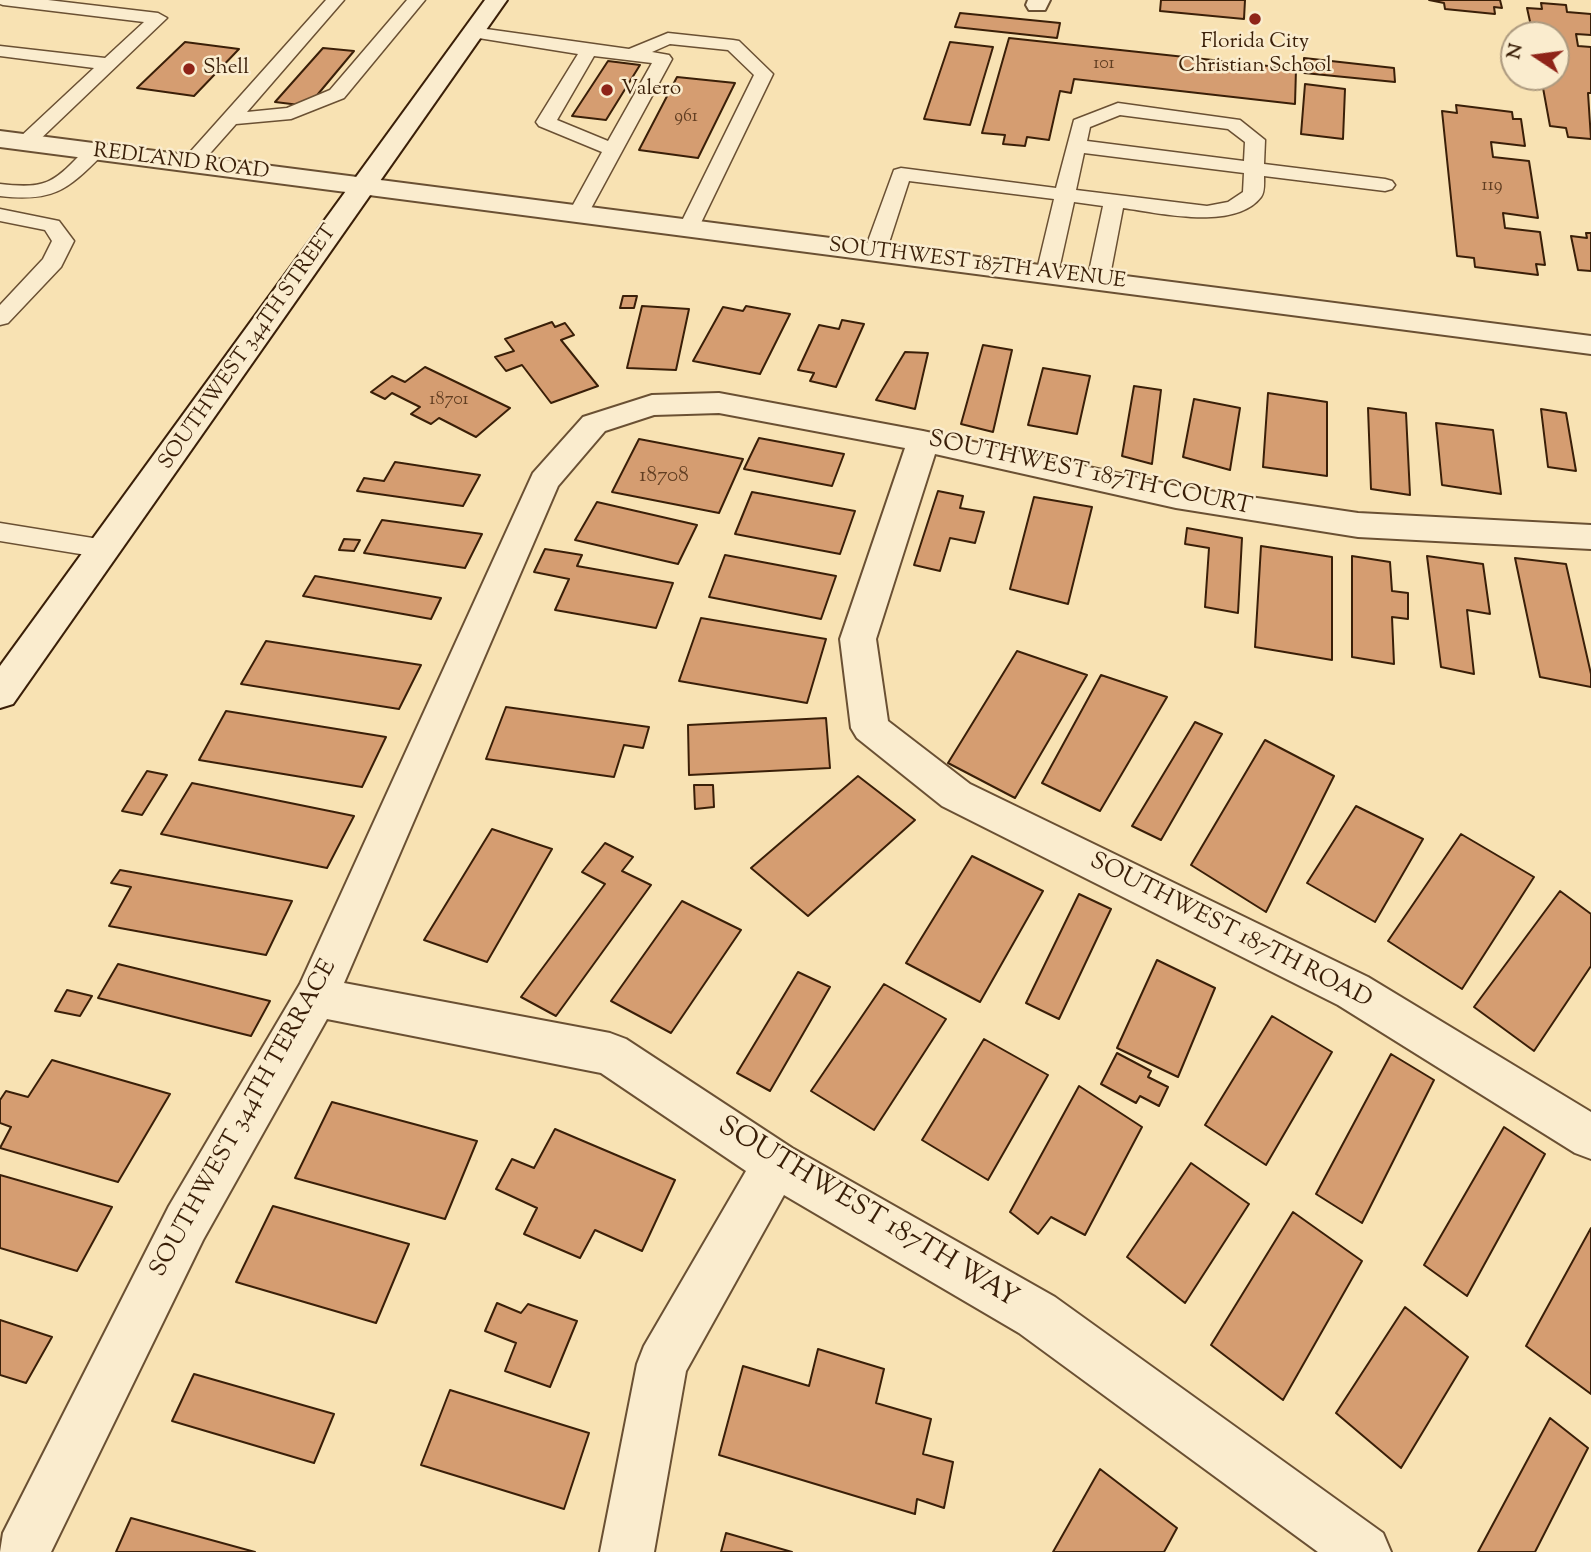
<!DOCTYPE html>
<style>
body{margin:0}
#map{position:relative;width:1591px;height:1552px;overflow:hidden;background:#f8e2b3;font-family:"Sorts Mill Goudy",serif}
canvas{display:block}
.north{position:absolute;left:1500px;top:21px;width:70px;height:70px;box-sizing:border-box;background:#faecce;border:2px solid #ad9a7f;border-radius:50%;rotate:283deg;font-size:19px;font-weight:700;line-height:28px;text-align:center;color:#3a1f08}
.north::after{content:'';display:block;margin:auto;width:24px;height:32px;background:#8f2418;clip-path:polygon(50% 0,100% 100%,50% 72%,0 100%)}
</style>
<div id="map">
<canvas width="1591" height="1552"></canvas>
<div class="north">N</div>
</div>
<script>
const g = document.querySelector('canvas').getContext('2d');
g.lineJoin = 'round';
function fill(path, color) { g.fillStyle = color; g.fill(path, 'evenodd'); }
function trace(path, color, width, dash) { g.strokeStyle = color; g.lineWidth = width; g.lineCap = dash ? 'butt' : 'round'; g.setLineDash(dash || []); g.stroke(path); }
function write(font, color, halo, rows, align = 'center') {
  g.font = font + ' "Sorts Mill Goudy",serif'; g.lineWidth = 5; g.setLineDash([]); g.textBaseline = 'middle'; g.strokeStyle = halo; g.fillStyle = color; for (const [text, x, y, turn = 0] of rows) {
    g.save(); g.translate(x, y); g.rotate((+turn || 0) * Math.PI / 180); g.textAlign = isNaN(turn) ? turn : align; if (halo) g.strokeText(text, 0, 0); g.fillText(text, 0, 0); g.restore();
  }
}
const building = new Path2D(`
 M1161,0H1245L1244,19L1160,11Z
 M1429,0H1500L1502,8L1494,7L1495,14L1445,9L1444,3Z
 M1541,3L1566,5L1567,12L1591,14V35L1576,34L1578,46L1591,47V93H1588L1591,139L1568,137L1566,128L1550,126L1541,77H1556V35H1533L1527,8L1542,9Z
 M960,13L1060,23L1057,38L955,27Z
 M1009,38L1296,69L1295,104L1074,79L1071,93L1060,91L1049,140L1027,137L1025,146L1003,144L1005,135L982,133Z
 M185,42L239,49L194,96L137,88Z
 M950,42L993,47L970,125L924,119Z
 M323,48L354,51L308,106L275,102Z
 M1304,58L1394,68L1395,82L1304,73Z
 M608,61L640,65L606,120L572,116Z
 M677,77L735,83L698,158L639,150Z
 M1305,84L1345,89L1343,139L1301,134Z
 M1456,105L1512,112L1513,119H1521L1525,146L1491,142L1493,157L1529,161L1538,218L1503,213L1505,228L1540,232L1545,265L1536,264L1538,275L1475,267L1474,258L1457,256L1442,111L1457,113Z
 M1586,233H1591V271L1578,270L1571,236L1587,238Z
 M623,296H637L634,308H620Z
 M642,306L689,309L676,370L627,368Z
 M746,306L790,314L760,374L693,361L723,307L743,311Z
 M842,320L864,324L836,387L810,381L814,373L798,370L819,325L839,329Z
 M552,322L555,327L565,323L574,335L561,340L598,386L551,403L522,365L506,371L495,357L514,351L505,339Z
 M983,345L1012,350L993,432L961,424Z
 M905,352L928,353L915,409L876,400Z
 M425,367L510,408L476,437L439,418L431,424L411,414L420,407L392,393L385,399L371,392L392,376L405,382Z
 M1043,368L1090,376L1077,434L1028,425Z
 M1134,386L1161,390L1152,464L1122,456Z
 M1268,393L1327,402V476L1263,467Z
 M1194,399L1240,408L1230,470L1183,457Z
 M1368,408L1406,413L1410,495L1371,489Z
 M1541,409L1566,413L1576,471L1548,467Z
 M1436,423L1493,430L1501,494L1442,485Z
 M759,438L844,454L832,486L744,469Z
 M639,439L743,459L719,513L612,492Z
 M395,462L480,475L463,506L357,491L364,478L384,481Z
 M938,491L963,496L960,508L984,512L975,543L950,538L940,571L914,565Z
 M752,492L855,511L840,554L735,534Z
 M1034,497L1092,507L1068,604L1010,589Z
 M597,502L697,525L678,564L575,540Z
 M382,520L482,534L465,568L364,553Z
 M1187,528L1242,538L1238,613L1205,607L1209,548L1185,544Z
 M344,539L360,540L354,551L339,550Z
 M1261,546L1332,557V660L1255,647Z
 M545,549L582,555L577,566L673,583L656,628L555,610L569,579L534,572Z
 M725,555L836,576L821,619L709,597Z
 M1352,556L1390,562L1392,591L1408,593V619L1392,617L1394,664L1352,657Z
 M1427,556L1483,564L1490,614L1467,610L1474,674L1441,667Z
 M1515,558L1566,564L1591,674V687L1540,677Z
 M315,576L441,598L431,619L303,596Z
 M701,618L826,639L807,703L679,681Z
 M266,641L421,665L399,709L241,684Z
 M1017,651L1087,675L1015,798L948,763Z
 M1101,675L1167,697L1100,811L1042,783Z
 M506,707L649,727L643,748L624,745L614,777L486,759Z
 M226,711L386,737L362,787L199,760Z
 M826,718L830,768L689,775L688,725Z
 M1195,722L1222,734L1161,840L1132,826Z
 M1265,740L1334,776L1266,912L1191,865Z
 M147,771L167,775L142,815L122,811Z
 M858,776L915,820L808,916L751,868Z
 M192,783L354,816L327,868L161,834Z
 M694,785H713L714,807L695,809Z
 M1356,806L1423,839L1375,922L1307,883Z
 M492,829L552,849L487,962L424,940Z
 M1461,834L1534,877L1462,989L1388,941Z
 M605,843L633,857L622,871L651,885L556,1016L521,997L605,884L582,872Z
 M972,856L1043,891L980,1002L906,963Z
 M120,870L292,901L266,955L109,926L131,887L111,883Z
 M1560,891L1591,914V966L1534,1051L1474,1007Z
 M1079,894L1111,909L1059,1019L1026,1003Z
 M682,901L741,930L671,1033L611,1001Z
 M1157,960L1215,988L1178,1077L1117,1048Z
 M118,964L270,1001L251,1036L98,998Z
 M798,972L830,987L770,1091L737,1073Z
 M884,984L946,1019L874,1130L811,1091Z
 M67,990L92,996L80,1016L55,1011Z
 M1272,1016L1332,1052L1266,1165L1205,1125Z
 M984,1039L1048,1075L988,1180L922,1140Z
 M1117,1053L1151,1071L1148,1077L1168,1087L1159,1106L1140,1096L1136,1103L1101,1084Z
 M1391,1054L1434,1080L1362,1223L1316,1194Z
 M52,1060L170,1094L118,1182L0,1148L11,1127L0,1123V1100L6,1091L28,1097Z
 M1079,1086L1142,1127L1085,1235L1051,1217L1038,1234L1010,1212Z
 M332,1102L477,1141L445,1219L295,1178Z
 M1504,1127L1545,1154L1467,1296L1424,1265Z
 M555,1129L675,1180L642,1251L595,1230L580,1258L524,1234L537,1208L496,1189L512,1159L534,1168Z
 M1191,1163L1249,1204L1185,1303L1127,1257Z
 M0,1175L112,1207L77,1271L0,1248Z
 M273,1206L409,1244L376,1323L236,1282Z
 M1293,1212L1362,1261L1283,1400L1211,1345Z
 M1591,1228V1394L1526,1346Z
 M497,1303L521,1313L528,1304L577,1321L550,1387L505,1371L516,1343L485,1331Z
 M1405,1307L1468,1357L1401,1468L1336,1413Z
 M0,1320L52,1337L26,1383L0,1375Z
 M818,1349L884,1369L876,1403L931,1419L923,1454L953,1462L944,1508L917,1499L915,1514L719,1455L743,1366L809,1386Z
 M194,1374L334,1414L314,1463L172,1421Z
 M450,1390L589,1433L564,1509L421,1465Z
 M1550,1418L1588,1448L1535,1552H1478Z
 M1100,1469L1177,1528L1164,1552H1053Z
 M131,1518L255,1552H116Z
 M726,1533L792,1552H721Z`);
fill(building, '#d59d71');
trace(building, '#3a1f08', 2);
const service = new Path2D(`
 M0,0H48L158,13L167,18L33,146L26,148L16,142L19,138L94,68L0,56V46L105,58L144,22L3,5L0,4Z
 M326,0H344L247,112L287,108L330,90L407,0H425L344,98L291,119L236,124L197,168H183L180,164L183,160Z
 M472,27L629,49L668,33L733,40L739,41L773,74L698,229L695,233H681L678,229L754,75L728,50L670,44L652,52L669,55L672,59L588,214L585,218H571L568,214L602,152L539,126L536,122L578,54L466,36L463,32ZM594,56L652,63L608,141L557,120Z
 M1118,103L1240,120L1265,140L1264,164L1385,179L1392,181L1395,185L1392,189L1385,191L1264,176C1264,182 1265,192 1261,197C1235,231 1159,213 1123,208L1109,281L1106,286H1090L1087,281L1103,206L1074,202L1058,274L1055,279H1039L1036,274L1054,199L909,181L886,252L883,257H867L864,252L894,170L901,168L1056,188L1074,120ZM1120,115L1228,129L1245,142L1244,161L1087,141L1090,127ZM1084,153L1244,173L1243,192L1228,202L1207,206L1076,190Z
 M95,145L102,147L105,151L102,155C67,191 52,202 0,196V184C50,190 54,181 88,147Z
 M0,209L59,221L74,241L61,267L8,323L0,325V305L43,259L52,241L45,230L0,221Z
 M0,523L105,540L114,542L118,549L114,556L105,558L0,541Z`);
const minor = new Path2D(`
 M1028,0H1050L1045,10H1029L1026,5Z
 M719,393L923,431L1176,486L1358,513L1591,525V549L1358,537L1176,508L935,454L876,639L888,721L970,784L1368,977L1591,1112V1159L1575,1153L1338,1005L942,806L857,738L851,728L840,639L905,448L719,413L654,415L605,431L558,486L344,983L610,1033L626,1039L792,1148L1055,1297L1383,1533L1391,1552H1318L1019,1333L784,1195L686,1371L654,1552H600L637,1364L644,1346L746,1171L601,1073L327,1019L203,1240L51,1552H0L3,1533L169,1206L300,984L533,473L583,417L652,395Z`);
const tertiary = new Path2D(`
 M0,131L1591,336V354L0,147Z`);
const secondary = new Path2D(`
 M485,0H507L13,704L0,708V666Z`);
trace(service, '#6a5033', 3);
trace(minor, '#6a5033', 4);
trace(tertiary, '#6a5033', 4);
trace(secondary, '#3a1f08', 4);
fill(service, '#faecce');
fill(minor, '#faecce');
fill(tertiary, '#faecce');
fill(secondary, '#faecce');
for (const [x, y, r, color] of [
 [1255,19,7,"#8f2418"],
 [189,69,7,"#8f2418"],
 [607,90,7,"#8f2418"]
]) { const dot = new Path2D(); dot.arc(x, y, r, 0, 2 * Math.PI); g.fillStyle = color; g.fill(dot); trace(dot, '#faecce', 2.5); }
write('18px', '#613e22', null, [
 ["101",1104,65],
 ["961",686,118],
 ["119",1492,187],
 ["18701",449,401]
]);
write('21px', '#3a1f08', '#faecce', [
 ["Florida City",1255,43,"center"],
 ["Christian School",1255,67,"center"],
 ["Shell",203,69],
 ["Valero",621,90]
], 'left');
write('21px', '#3a1f08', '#faecce', [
 ["REDLAND ROAD",181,163,7],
 ["SOUTHWEST 187TH AVENUE",977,265,7],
 ["SOUTHWEST 344TH STREET",249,348,-55]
]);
write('21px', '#613e22', null, [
 ["18708",664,477]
]);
write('24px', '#3a1f08', '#faecce', [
 ["SOUTHWEST 187TH COURT",1090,475,12],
 ["SOUTHWEST 187TH ROAD",1230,932,27],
 ["SOUTHWEST 344TH TERRACE",245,1119,-61]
]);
write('28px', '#3a1f08', '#faecce', [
 ["SOUTHWEST 187TH WAY",867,1214,31]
]);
</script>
